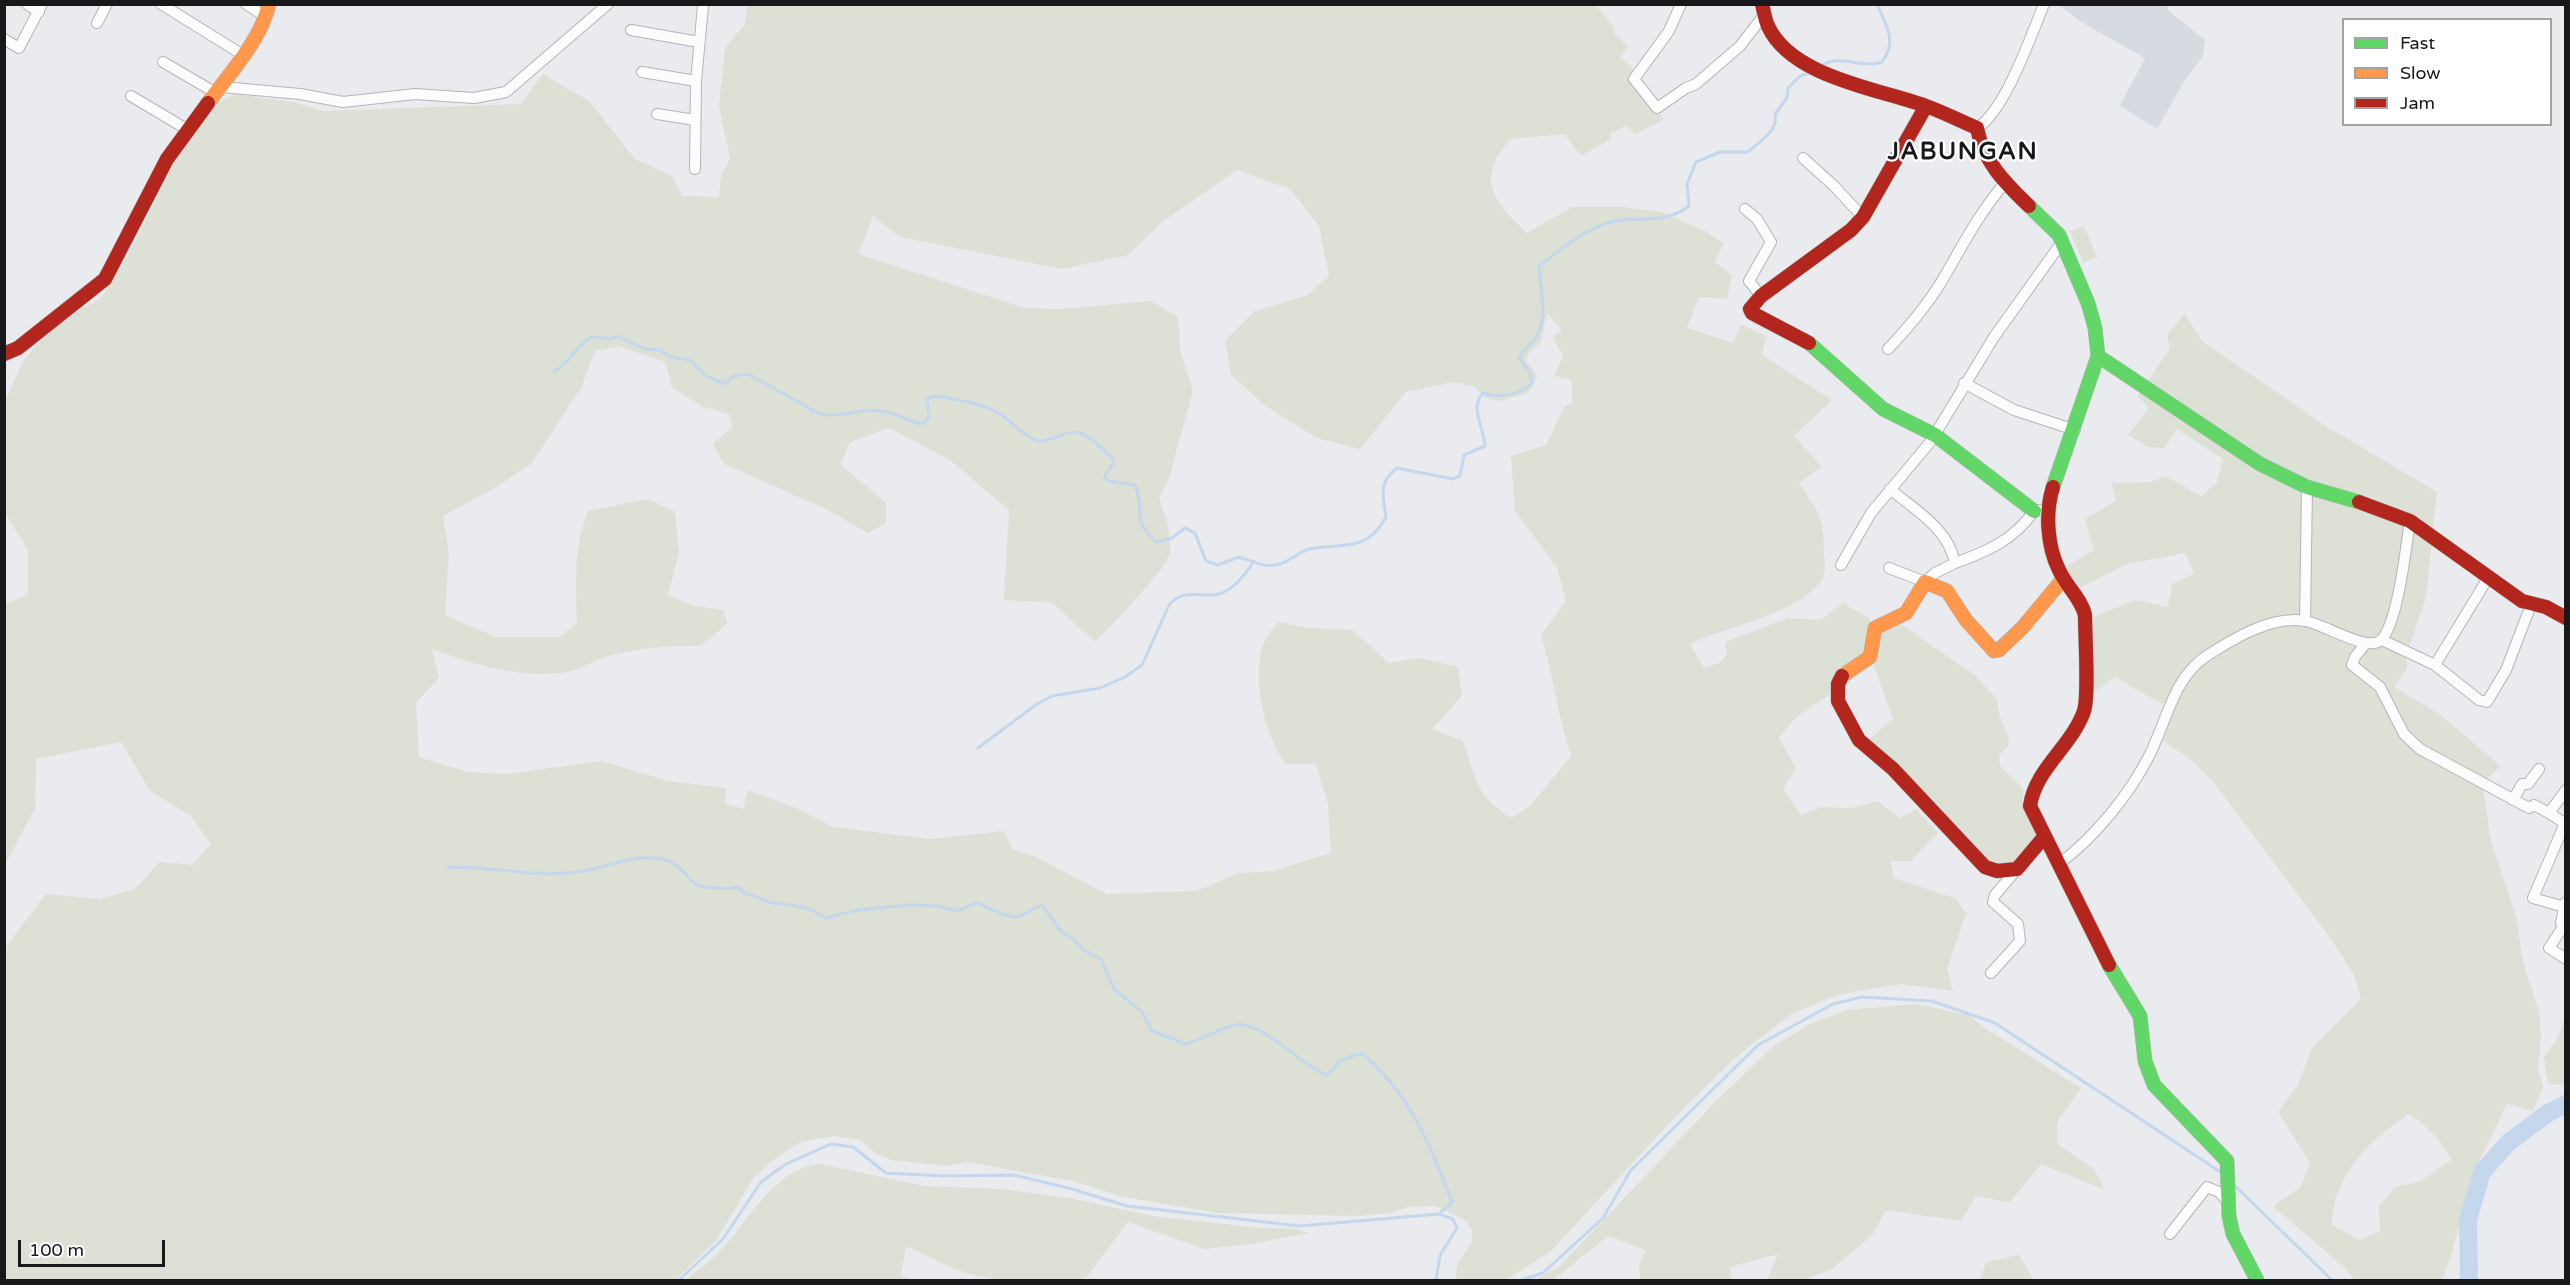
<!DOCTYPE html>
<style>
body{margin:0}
#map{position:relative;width:2570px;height:1285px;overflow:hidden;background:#e9ebee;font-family:"Varela Round",sans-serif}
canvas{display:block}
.frame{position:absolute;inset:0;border:6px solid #161819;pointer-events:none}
.legend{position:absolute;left:2342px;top:18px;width:210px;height:108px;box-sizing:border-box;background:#fff;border:2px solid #a2a3a3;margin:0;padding:8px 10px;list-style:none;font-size:18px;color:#161819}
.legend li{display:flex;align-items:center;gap:12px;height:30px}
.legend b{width:30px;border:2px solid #a2a3a3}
.scale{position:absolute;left:18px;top:1240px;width:147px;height:27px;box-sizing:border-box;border:3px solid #161819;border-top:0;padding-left:8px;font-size:18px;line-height:21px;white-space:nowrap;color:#161819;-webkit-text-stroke:4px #fff;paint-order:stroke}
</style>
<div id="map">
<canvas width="2570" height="1285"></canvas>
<div class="frame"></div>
<ul class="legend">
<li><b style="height:8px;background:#63d668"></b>Fast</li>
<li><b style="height:8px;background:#ff974d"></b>Slow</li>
<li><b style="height:8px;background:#b3261e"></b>Jam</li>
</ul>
<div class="scale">100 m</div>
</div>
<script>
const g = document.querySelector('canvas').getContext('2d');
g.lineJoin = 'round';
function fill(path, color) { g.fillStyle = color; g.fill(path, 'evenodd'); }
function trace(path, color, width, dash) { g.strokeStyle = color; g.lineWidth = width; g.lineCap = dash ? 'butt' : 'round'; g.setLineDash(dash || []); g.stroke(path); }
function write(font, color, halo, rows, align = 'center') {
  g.font = font + ' "Varela Round",sans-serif'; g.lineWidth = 4.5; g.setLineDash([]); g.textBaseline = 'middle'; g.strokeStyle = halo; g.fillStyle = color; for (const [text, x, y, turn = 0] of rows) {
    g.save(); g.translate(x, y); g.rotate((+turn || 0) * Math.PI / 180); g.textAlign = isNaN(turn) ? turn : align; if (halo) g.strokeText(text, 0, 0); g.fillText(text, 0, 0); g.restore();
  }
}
fill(new Path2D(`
 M2058,4L2167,5L2169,11L2205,40L2203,56L2185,80L2157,129L2120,106L2145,58L2081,22Z`), '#d5dbe1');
fill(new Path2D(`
 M1595,4L1614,27L1613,32L1628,47L1620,57L1636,71L1628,80L1664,119L1636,134L1626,126L1611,133V139L1581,156L1565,134L1511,139C1474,179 1494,201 1527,233L1572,207H1623L1661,212L1705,231L1724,243L1715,262L1732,275L1727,299L1699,297L1687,328L1733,343L1741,325L1766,336L1762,355L1832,400L1794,436L1822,467L1799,483C1819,512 1824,518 1824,554C1825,563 1826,573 1821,581C1800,613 1725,627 1690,644L1704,668L1720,663L1727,654L1725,642L1789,618L1820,620L1843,603L1870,619L1865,655L1832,693L1795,718L1779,738L1796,768L1783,789L1801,815L1821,807L1851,808L1878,801L1900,818L1916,809L1938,833L1911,861H1890L1894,878L1956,899L1966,913L1947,969L1953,991L1901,984L1869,989L1838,995L1791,1014L1736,1057L1679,1113L1550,1252L1506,1280H1456L1457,1265L1472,1242V1230L1467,1222L1457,1216L1435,1206L1408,1207L1390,1213L1358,1216L1218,1213L1119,1196L1073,1181L966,1162L948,1166L890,1160L874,1152L860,1140L835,1136L802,1141L770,1162L752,1180L716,1241L675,1280H5V948L46,894L100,899L135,889L160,862L192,865L211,844L191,816L150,791L121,742L36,759L35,808L5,865V604L28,594V550L5,513V401L24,360L52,327L101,298L129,254L179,153L213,106L234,94L293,102L324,111L521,104L543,74L589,101L635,159L672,176L682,196L719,197L721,176L730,159L719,106L725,48L745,24L747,5ZM1237,170L1290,189L1319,226L1329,276L1308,295L1255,311L1225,341L1231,375L1267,407L1317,438L1360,449L1406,392L1454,382L1473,386L1485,398L1500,401L1528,393L1537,379L1534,371L1526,361L1529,353L1541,343L1547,313L1562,330L1553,337L1563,356L1554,376L1571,380L1573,404L1565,406L1546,445L1511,456L1515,511L1557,567L1566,601L1541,635C1553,675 1558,716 1571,756L1530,806L1512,818C1477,799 1475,777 1463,741L1432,729L1462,696L1458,667L1419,658L1389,663L1352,630L1309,628L1278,622C1272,630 1263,641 1261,651C1254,689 1265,732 1285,764H1316L1328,804L1331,853L1273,871L1238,873L1197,891L1107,894L1034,856L1012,849L1004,831L930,839L833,827L796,808L747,790L744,809L725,804L726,788L668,781L601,761L507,774L468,772L419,757L416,703L439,678L432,649C473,664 517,678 562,673C578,671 594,660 609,656C639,647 669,646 700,646L727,624L724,610L694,606L668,595L679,552L675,512L648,499L588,511C573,547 576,585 577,623L559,637H495L445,615L449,552L443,516L493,489L531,464L581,388L595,351L619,346L665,362L672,387L703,407L729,414L733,427L713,444L724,464L828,510L868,533L886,523V503L840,464L850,442L889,428L950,460L1009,510L1004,600L1053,603L1095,642C1109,629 1168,567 1170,553C1172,533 1165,516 1159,498L1169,478L1193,391L1180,350L1178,317L1151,301L1060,309L1024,308L859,254L873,216L900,237L1062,269L1128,255L1162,222Z
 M2084,226L2097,257L2083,263L2070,231Z
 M2185,314L2202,341L2215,350L2329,428L2437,492L2426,597L2406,656L2407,669L2394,687L2441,715L2500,766L2482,784L2491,841L2516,917L2523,962L2539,1011L2541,1037L2538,1070L2543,1086L2533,1111L2507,1104L2481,1157L2443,1280H2355L2344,1267L2273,1206L2300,1188L2310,1163L2278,1112L2298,1085L2312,1048L2361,999L2354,975L2331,939L2215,784L2189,758L2163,741L2174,711L2115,677L2090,695V634L2094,617L2135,600L2168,607L2172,585L2194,573L2185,553L2127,564L2081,587L2064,568L2094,550L2085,519L2116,501L2112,483L2151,482L2165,476L2201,496L2217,483L2223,459L2177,429L2164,448L2148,447L2128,435L2149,408L2138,396L2170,348L2167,334ZM2405,1113C2428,1124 2439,1139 2452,1160L2419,1182L2395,1187L2379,1206L2380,1231L2360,1240L2332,1225C2332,1178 2368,1141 2406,1116Z
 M1899,623L1976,676L1997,699L1999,714L2009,739L2008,745L1999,756L2000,766L2023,788V806L2039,836L2013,867L1989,864L1866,742L1893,719L1872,660L1878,630Z
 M1917,1004L1968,1015L1986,1029L2081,1088L2057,1122V1144L2094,1169L2105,1190L2041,1164L2010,1202L1976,1196L1961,1221L1886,1210L1873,1234L1831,1270L1803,1280H1767L1778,1254L1730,1267L1731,1280H1640L1639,1266L1646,1250L1608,1236L1553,1280H1535L1561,1265L1717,1100L1774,1046L1810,1024L1847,1010Z
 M2565,1019V1085L2548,1084L2544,1057L2556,1041Z
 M820,1164L924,1186L1001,1189L1069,1198L1153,1216L1259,1228L1296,1229L1309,1233L1251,1244L1204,1249L1128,1222L1086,1278C1049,1285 1002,1284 966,1273C945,1266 926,1255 906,1246L901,1275L911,1280H686C697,1270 711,1261 721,1250C749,1221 775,1167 820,1164Z
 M2019,1255L2034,1280H1980L1986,1262Z`), '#dce0d5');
trace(new Path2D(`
 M1823,65C1841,54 1861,69 1882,62C1898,40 1886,27 1877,4
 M554,372C569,362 576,347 591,337L611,339L618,336L645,349L659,350L672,357L690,360L706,376L725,384L733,376L748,374L820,414C841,418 861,408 882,411C896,413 909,422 923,424L929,417L927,398L937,396C955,400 978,402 995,411C1010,418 1020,434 1036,440C1051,445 1065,428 1080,433C1092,437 1104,450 1113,459V464L1104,477L1108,481L1135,485C1146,511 1130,518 1156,542L1172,538L1185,528L1195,533L1206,561L1218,565L1239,557C1252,561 1267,569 1280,564C1290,561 1299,552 1309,549C1343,542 1366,554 1386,517C1383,496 1378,482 1397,468L1453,479L1460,476L1464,455L1485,446C1484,427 1469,408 1483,393C1501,398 1518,396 1532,383L1530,373L1519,357C1524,348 1533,344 1537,336C1548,315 1540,289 1539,266C1563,248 1591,223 1623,220C1648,217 1667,223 1689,206L1687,184L1696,162L1720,152H1748C1758,143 1780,129 1775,114L1787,98L1788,88L1800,76L1813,72
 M978,748L1037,704L1052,696L1100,688L1125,677L1142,665L1169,605C1183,589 1195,596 1214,595C1232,593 1245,575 1254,561
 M447,867C495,866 545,881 594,869C618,863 640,853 666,860C680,864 684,874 694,883C700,889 730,889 738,887L746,894C755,894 760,900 769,902C790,906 807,904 825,918L858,910L909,905L936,906L957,911L977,903C990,907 1008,920 1020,916C1030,912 1033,906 1043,906L1061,931L1074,939L1083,950L1101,959L1114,989L1142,1012L1152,1031L1186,1044C1202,1039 1219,1029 1235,1025C1263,1020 1300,1066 1328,1075L1340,1061L1361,1053C1409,1092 1431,1146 1452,1202L1439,1214
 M2233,1184L2332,1280
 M679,1280L723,1239L761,1182L786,1164L831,1144L853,1147L886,1173L943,1176L1014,1175L1072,1189L1127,1206L1300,1226L1439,1214L1453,1219L1457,1228L1440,1255L1436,1280
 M1522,1280L1543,1273L1603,1218L1631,1170L1758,1045L1833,1004L1862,997L1932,1001L1995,1023L2222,1173`), '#c4d7ed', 3);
trace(new Path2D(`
 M2469,1280L2468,1220L2482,1172L2509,1142L2548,1113L2566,1104`), '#c4d7ed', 18);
const street = new Path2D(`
 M27,4L39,12
 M161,4L243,55
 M246,4L266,17
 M1681,4L1669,31L1634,79L1657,108L1686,88L1696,84L1740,46L1764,15
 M97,23L107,4
 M631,30L699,42
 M4,39L19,48L42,4
 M163,62L216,93
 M642,72L696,81
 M222,87L300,94L343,102L415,94L474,98L506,92L608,4
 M131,96L188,130
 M657,114L695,120
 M1977,128C2005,111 2031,36 2044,4
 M1803,158L1833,185L1863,217
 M695,169L696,81L703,6
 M1745,209L1757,219L1771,242L1749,281L1761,296
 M1888,349C1907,329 1925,308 1940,284C1961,249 1978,214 2005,183
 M1964,383L2014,410L2075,430
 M1955,563C1988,551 2014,540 2034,511L2039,510
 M1841,565L1871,513L1931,441L1994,337L2062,242
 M1889,568L1925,582L1935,573L1955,563C1948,528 1916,511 1890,489
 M2305,621L2307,487
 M2382,640L2435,665L2479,700L2487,702L2506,670L2531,605
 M2365,644L2355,657L2352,665L2380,687L2404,734L2420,749L2529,808L2534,805L2549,813
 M2435,665L2488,578
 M2566,790L2549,813L2566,824
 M2513,800L2522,784H2528L2539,769
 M2060,863C2094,838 2130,794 2149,756C2167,721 2173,677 2208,655C2233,639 2272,615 2305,621C2322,623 2368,653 2381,640C2398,624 2406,546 2410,521
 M2565,903L2561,923L2563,927L2549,948L2566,959
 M2564,907L2533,898L2565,823
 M1991,973L2020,941L2018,924L1993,902L1995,895L2017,869
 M2170,1234L2207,1187L2219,1192L2229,1203`);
const fast = new Path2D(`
 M2029,206L2059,235L2088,303L2095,328L2098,356L2053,487
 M1809,343L1883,409L1935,435L2034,511
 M2098,356L2260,464L2307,487L2359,502
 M2109,965L2140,1016L2145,1061L2154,1085L2227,1161L2229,1216L2233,1234L2257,1280`);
const slow = new Path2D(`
 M208,103C230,73 261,40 269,4
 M1842,676L1870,657L1875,628L1906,613L1925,582L1947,591L1966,620L1994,651L1999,650L2023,627L2063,579`);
const jam = new Path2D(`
 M1762,4C1764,11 1765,20 1768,26C1791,77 1879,89 1926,106C1943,112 1960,121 1977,128C1983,161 2005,183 2029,206
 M1809,343L1752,313L1750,309L1761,296L1851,230L1863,217L1926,106
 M4,354L18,348L105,279L167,159L208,103
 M2053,487C2045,512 2047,546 2059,570C2066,586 2081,598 2085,615C2085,636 2089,695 2084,711C2072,746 2035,769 2030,806L2109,965
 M2359,502L2410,521L2522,601L2546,607L2566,618
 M1842,676L1838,684V701L1859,740L1893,769L1985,867L1997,871L2017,869L2044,837`);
trace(street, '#b4b5b8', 12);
trace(fast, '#b4b5b8', 15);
trace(slow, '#b4b5b8', 15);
trace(jam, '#b4b5b8', 15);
trace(street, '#fcfcfc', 10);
trace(fast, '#63d668', 14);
trace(slow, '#ff974d', 14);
trace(jam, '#b3261e', 14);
g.letterSpacing = '1.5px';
write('bold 24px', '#161819', '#fff', [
 ["JABUNGAN",1963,153]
]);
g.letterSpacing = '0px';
</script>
